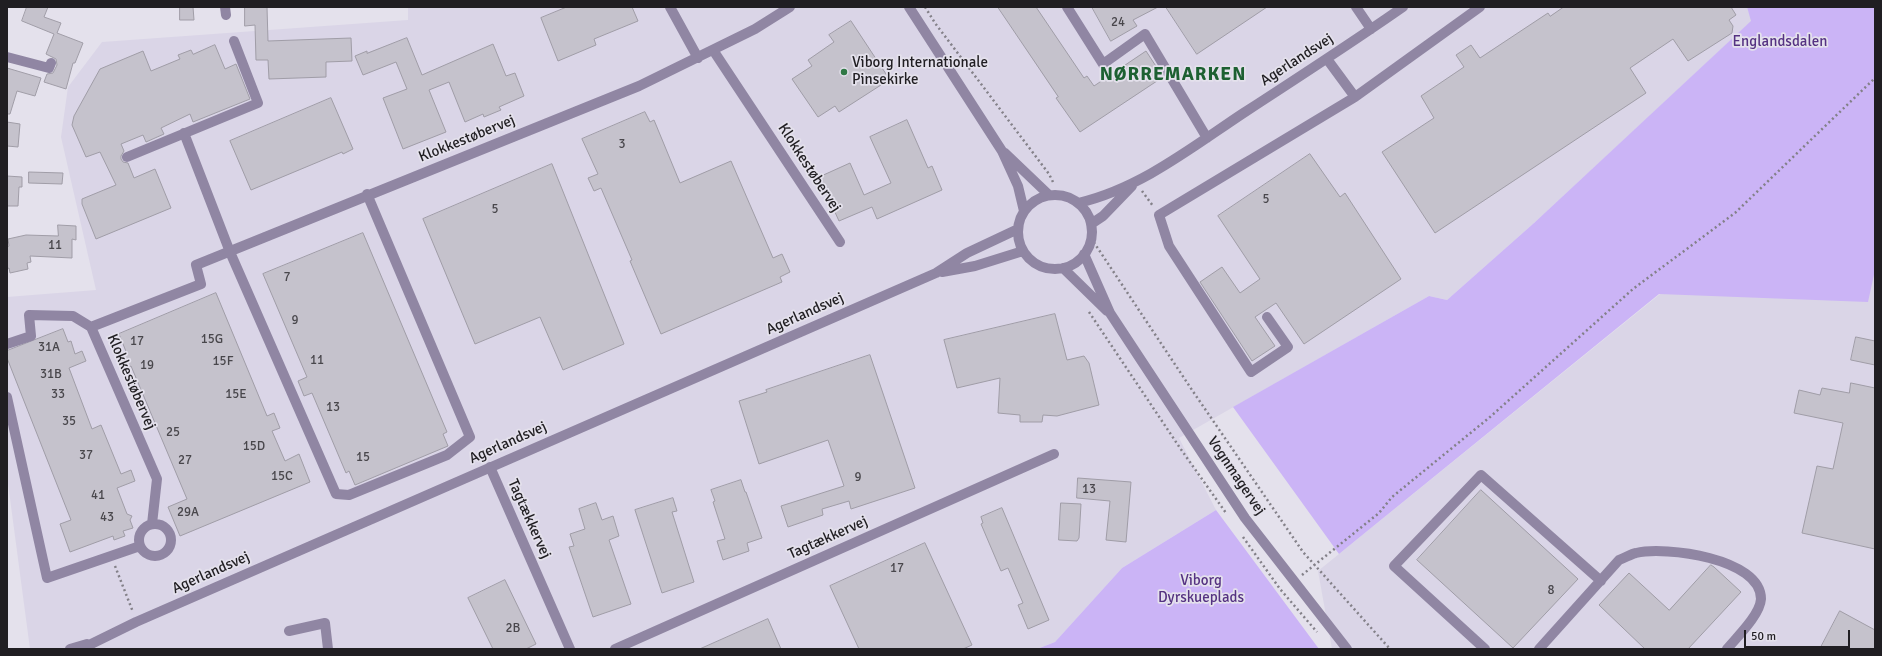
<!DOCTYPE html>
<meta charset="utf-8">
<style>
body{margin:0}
#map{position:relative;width:1882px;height:656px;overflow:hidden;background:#e4e1ec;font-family:Signika,sans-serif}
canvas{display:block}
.frame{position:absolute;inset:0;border:8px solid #201e22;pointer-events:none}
.scale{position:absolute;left:1744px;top:630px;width:106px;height:18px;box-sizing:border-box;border:2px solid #201e22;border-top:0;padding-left:5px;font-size:12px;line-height:14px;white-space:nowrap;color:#201e22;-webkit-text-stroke:3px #e4e1ec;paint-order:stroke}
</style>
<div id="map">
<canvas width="1882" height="656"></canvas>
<div class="frame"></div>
<div class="scale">50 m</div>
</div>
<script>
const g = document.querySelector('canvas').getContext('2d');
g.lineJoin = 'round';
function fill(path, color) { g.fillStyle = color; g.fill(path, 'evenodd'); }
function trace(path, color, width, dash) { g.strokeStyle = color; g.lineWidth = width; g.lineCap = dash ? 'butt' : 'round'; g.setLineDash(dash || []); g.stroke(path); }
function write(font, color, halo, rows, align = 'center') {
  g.font = font + ' Signika,sans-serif'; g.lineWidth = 3.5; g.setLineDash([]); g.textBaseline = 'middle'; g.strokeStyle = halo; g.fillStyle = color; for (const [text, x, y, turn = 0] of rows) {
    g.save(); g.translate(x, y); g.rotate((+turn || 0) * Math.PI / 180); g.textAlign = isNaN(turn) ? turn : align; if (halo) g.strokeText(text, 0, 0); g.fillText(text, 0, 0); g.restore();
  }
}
fill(new Path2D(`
 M408,7H1747L1752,21L1534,223L1447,300L1429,296L1179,438L1216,510L1122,568L1055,642L1037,649H30L7,476V297L96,290L61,137L68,87L102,42L408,20Z
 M1875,120V649H1332L1318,571Z`), '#dad5e7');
fill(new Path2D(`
 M1747,7H1875V270L1868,302L1659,294L1339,554L1233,407L1429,296L1447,300L1534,223L1751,21Z
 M1216,510L1319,649H1037L1055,642L1122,568Z`), '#cbb4f6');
const building = new Path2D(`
 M27,7H48L44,17L61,23L57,33L83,43L75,63H73L66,89L44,82L47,74L53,73L57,65L56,59L46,54L54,34L22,21Z
 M180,7H193L194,20H180Z
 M245,7H267L268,41L351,38L352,61L326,62V77L269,79L268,60H256L255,25L245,26Z
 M567,7H632L638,21L594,39L596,45L558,61L541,18Z
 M998,7H1036L1084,78L1087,76L1094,86L1146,51L1163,77L1080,132L1056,98L1058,97Z
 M1092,7H1158L1133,20L1137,26L1111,41Z
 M1166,7H1267L1197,54Z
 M1564,7H1731L1736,15L1729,20L1733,26L1732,33L1688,61L1673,39L1630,68L1646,93L1435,233L1382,152L1434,118L1421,96L1464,67L1456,55L1471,45L1480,58L1548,13L1550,16Z
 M851,21L888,77L880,83L881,85L839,112L835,106L818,117L792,79L812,66L808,60L834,42L829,35Z
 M407,38L422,75L493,44L506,76L515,73L524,96L499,107L501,110L484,117L483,114L465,122L449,82L429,90L446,132L403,149L383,98L407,89L396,62L363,75L355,56L367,51V53Z
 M215,45L225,69L236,64L250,99L193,122L190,114L161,128L164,134L146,142L143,135L121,144L124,151L121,156V159L123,162L128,163L134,178L155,169L171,208L96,239L82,204V199L116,185L100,152L86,157L72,125L74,116L100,69L143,51L151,71L180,59L178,55L191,50L193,54Z
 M7,68L41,78L35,96L17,91L10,114H7Z
 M331,98L353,149L343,154L342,152L251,190L230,141Z
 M645,112L650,122L654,120L680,183L731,161L773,258L782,254L790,272L780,277L782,282L661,334L630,261L632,260L601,188L594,191L588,178L598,174L582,139Z
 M907,120L928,168L932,166L942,190L877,219L872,207L839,221L819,177L850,163L864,195L891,183L870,137Z
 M7,122L20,124L18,147L7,146Z
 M1310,154L1340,197L1345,193L1401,279L1304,344L1276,303L1255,317L1275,346L1252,361L1200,282L1222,267L1240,293L1260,279L1218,216Z
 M552,164L624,344L563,370L540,317L475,344L423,219Z
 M29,172L63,173L62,184L29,183Z
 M7,176L22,177V187H19L18,206H7Z
 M58,225L76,226V240L72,239V258L30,256L31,262L27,263L28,269L10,273L9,268L7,269V247L9,246L8,239L26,235L58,236Z
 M363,233L447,432L443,434L448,446L355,485L349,471L346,473L312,393L304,396L298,381L307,377L263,274Z
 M216,293L267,416L274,413L280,428L272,431L285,461L299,454L310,482L180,536L168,507L187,499L131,366L124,369L119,357L127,354L119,334Z
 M1055,314L1067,360L1084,356L1089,363L1099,405L1057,416L1043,415L1042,422H1020V415L998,413L1000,378L957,388L944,340Z
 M63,329L68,342L71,341L75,354L82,351L86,361L69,368L92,429L101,425L121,474L131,470L135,481L117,488L127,514L132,516L130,520L133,528L123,531L125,536L114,540L113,536L70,552L60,524L71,520L7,358V351Z
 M1856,337L1875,341V365L1851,360Z
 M870,355L915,488L851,509L849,501L822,509L823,515L788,527L781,506L844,486L828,440L759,464L739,401L767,392L766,390Z
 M1851,383L1875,388V549L1802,533L1817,466L1833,469L1843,423L1794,413L1799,390L1820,395L1822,388L1849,393Z
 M1078,478L1131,482L1126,542L1106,540L1110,501L1077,498Z
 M741,480L745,492H746L762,538L747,543L749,551L723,560L717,541L725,539L713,502L715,501L711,490Z
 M1481,490L1578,579L1513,648L1417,560Z
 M673,498L677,511L672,512L694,582L662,593L635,510Z
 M596,503L602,520L613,516L619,536L609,540L631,604L593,617L569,547L574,546L570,534L585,529L579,509Z
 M1061,503L1081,504L1079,538L1077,541L1059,540Z
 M1002,508L1049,620L1028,629L1018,605L1023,603L1008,568L1001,571L981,524L983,523L981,517Z
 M925,543L972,645L963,649H859L830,586Z
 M1711,565L1714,567L1741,592L1688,649H1645L1599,605L1629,573L1669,610Z
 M505,580L536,644L526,649H493L468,598Z
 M1840,611L1875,630V649H1820Z
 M768,619L781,649H700Z`);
fill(building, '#c5c2cc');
trace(building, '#a09da7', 1);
trace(new Path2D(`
 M925,7L935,23L1049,174L1053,182
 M1142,191L1153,206
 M1091,238L1192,390L1303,552L1390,649
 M1089,312L1180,448L1226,513
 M1243,537L1280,589L1317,632
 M115,566L133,612
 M1302,575L1379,513L1392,497L1490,417L1633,289L1735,213L1875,78`), '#838088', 2.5, [2, 3]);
trace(new Path2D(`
 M225,7L226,15
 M670,7L698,58
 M909,7L1002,151L1018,186L1024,211
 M1067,7L1103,64L1145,34L1207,138
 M1356,7L1371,29
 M713,50L840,242
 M7,57L49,68L51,63
 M1327,59L1355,97
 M184,133L230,252L336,494L349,495L447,455L470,437L367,194
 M1005,153L1049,195
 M127,157L258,103L234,41
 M1018 232a37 37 0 1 1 74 0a37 37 0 1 1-74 0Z
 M1078,203C1139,189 1191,148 1242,114C1296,79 1350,44 1403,7
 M1091,224L1103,216L1132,186
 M1084,254L1110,313L1245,518L1347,649
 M1063,268L1107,311
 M942,272L975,266L1023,251
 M1267,317L1288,347L1251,372L1169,246L1159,215L1355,97L1480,7
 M7,344L31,336L29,315L73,316L91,327
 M7,397L47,578L140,546
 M490,467L570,649
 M139 540a16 16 0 1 1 32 0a16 16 0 1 1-32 0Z
 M152,524L157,479L91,327L201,284L196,265L639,86L755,29L790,7
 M289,631L325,623L328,649
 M70,649L87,644
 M81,649L136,622L936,273L967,253L1018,229
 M615,649L1054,454
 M1485,649L1394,566L1481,475L1601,581
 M1539,649L1619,560C1625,558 1631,554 1636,553C1665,546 1761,558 1761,599C1760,615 1737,637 1727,649`), '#9086a3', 10);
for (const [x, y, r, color] of [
 [844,72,4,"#307845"]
]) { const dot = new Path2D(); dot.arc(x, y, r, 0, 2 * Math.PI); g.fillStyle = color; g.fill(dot); trace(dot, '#e4e1ec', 1.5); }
write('13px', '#49474c', null, [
 ["24",1118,23],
 ["3",622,145],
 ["5",1266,200],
 ["5",495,210],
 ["11",55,246],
 ["7",287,278],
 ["9",295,321],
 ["15G",212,340],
 ["17",137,342],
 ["31A",49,348],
 ["11",317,361],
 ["15F",223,362],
 ["19",147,366],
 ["31B",51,375],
 ["33",58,395],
 ["15E",236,395],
 ["13",333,408],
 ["35",69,422],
 ["25",173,433],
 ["15D",254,447],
 ["37",86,456],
 ["15",363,458],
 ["27",185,461],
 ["15C",282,477],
 ["9",858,478],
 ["13",1089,490],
 ["41",98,496],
 ["29A",188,513],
 ["43",107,518],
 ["17",897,569],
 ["8",1551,591],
 ["2B",513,629]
]);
write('15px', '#553282', '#e4e1ec', [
 ["Englandsdalen",1780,42],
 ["Viborg",1201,581],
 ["Dyrskueplads",1201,598]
]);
write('15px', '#201e22', '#e4e1ec', [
 ["Agerlandsvej",1297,60,-33],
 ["Klokkestøbervej",467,139,-22],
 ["Klokkestøbervej",809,168,57],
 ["Agerlandsvej",805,314,-24],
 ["Klokkestøbervej",131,382,67],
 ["Agerlandsvej",508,443,-24],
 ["Vognmagervej",1236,476,56],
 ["Tagtækkervej",529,519,66],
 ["Tagtækkervej",828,538,-24],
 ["Agerlandsvej",211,573,-24]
]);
write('15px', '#201e22', '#e4e1ec', [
 ["Viborg Internationale",852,63],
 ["Pinsekirke",852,80]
], 'left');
g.letterSpacing = '1px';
write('bold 19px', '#1d6032', '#e4e1ec', [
 ["NØRREMARKEN",1173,75]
]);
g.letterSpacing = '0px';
</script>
